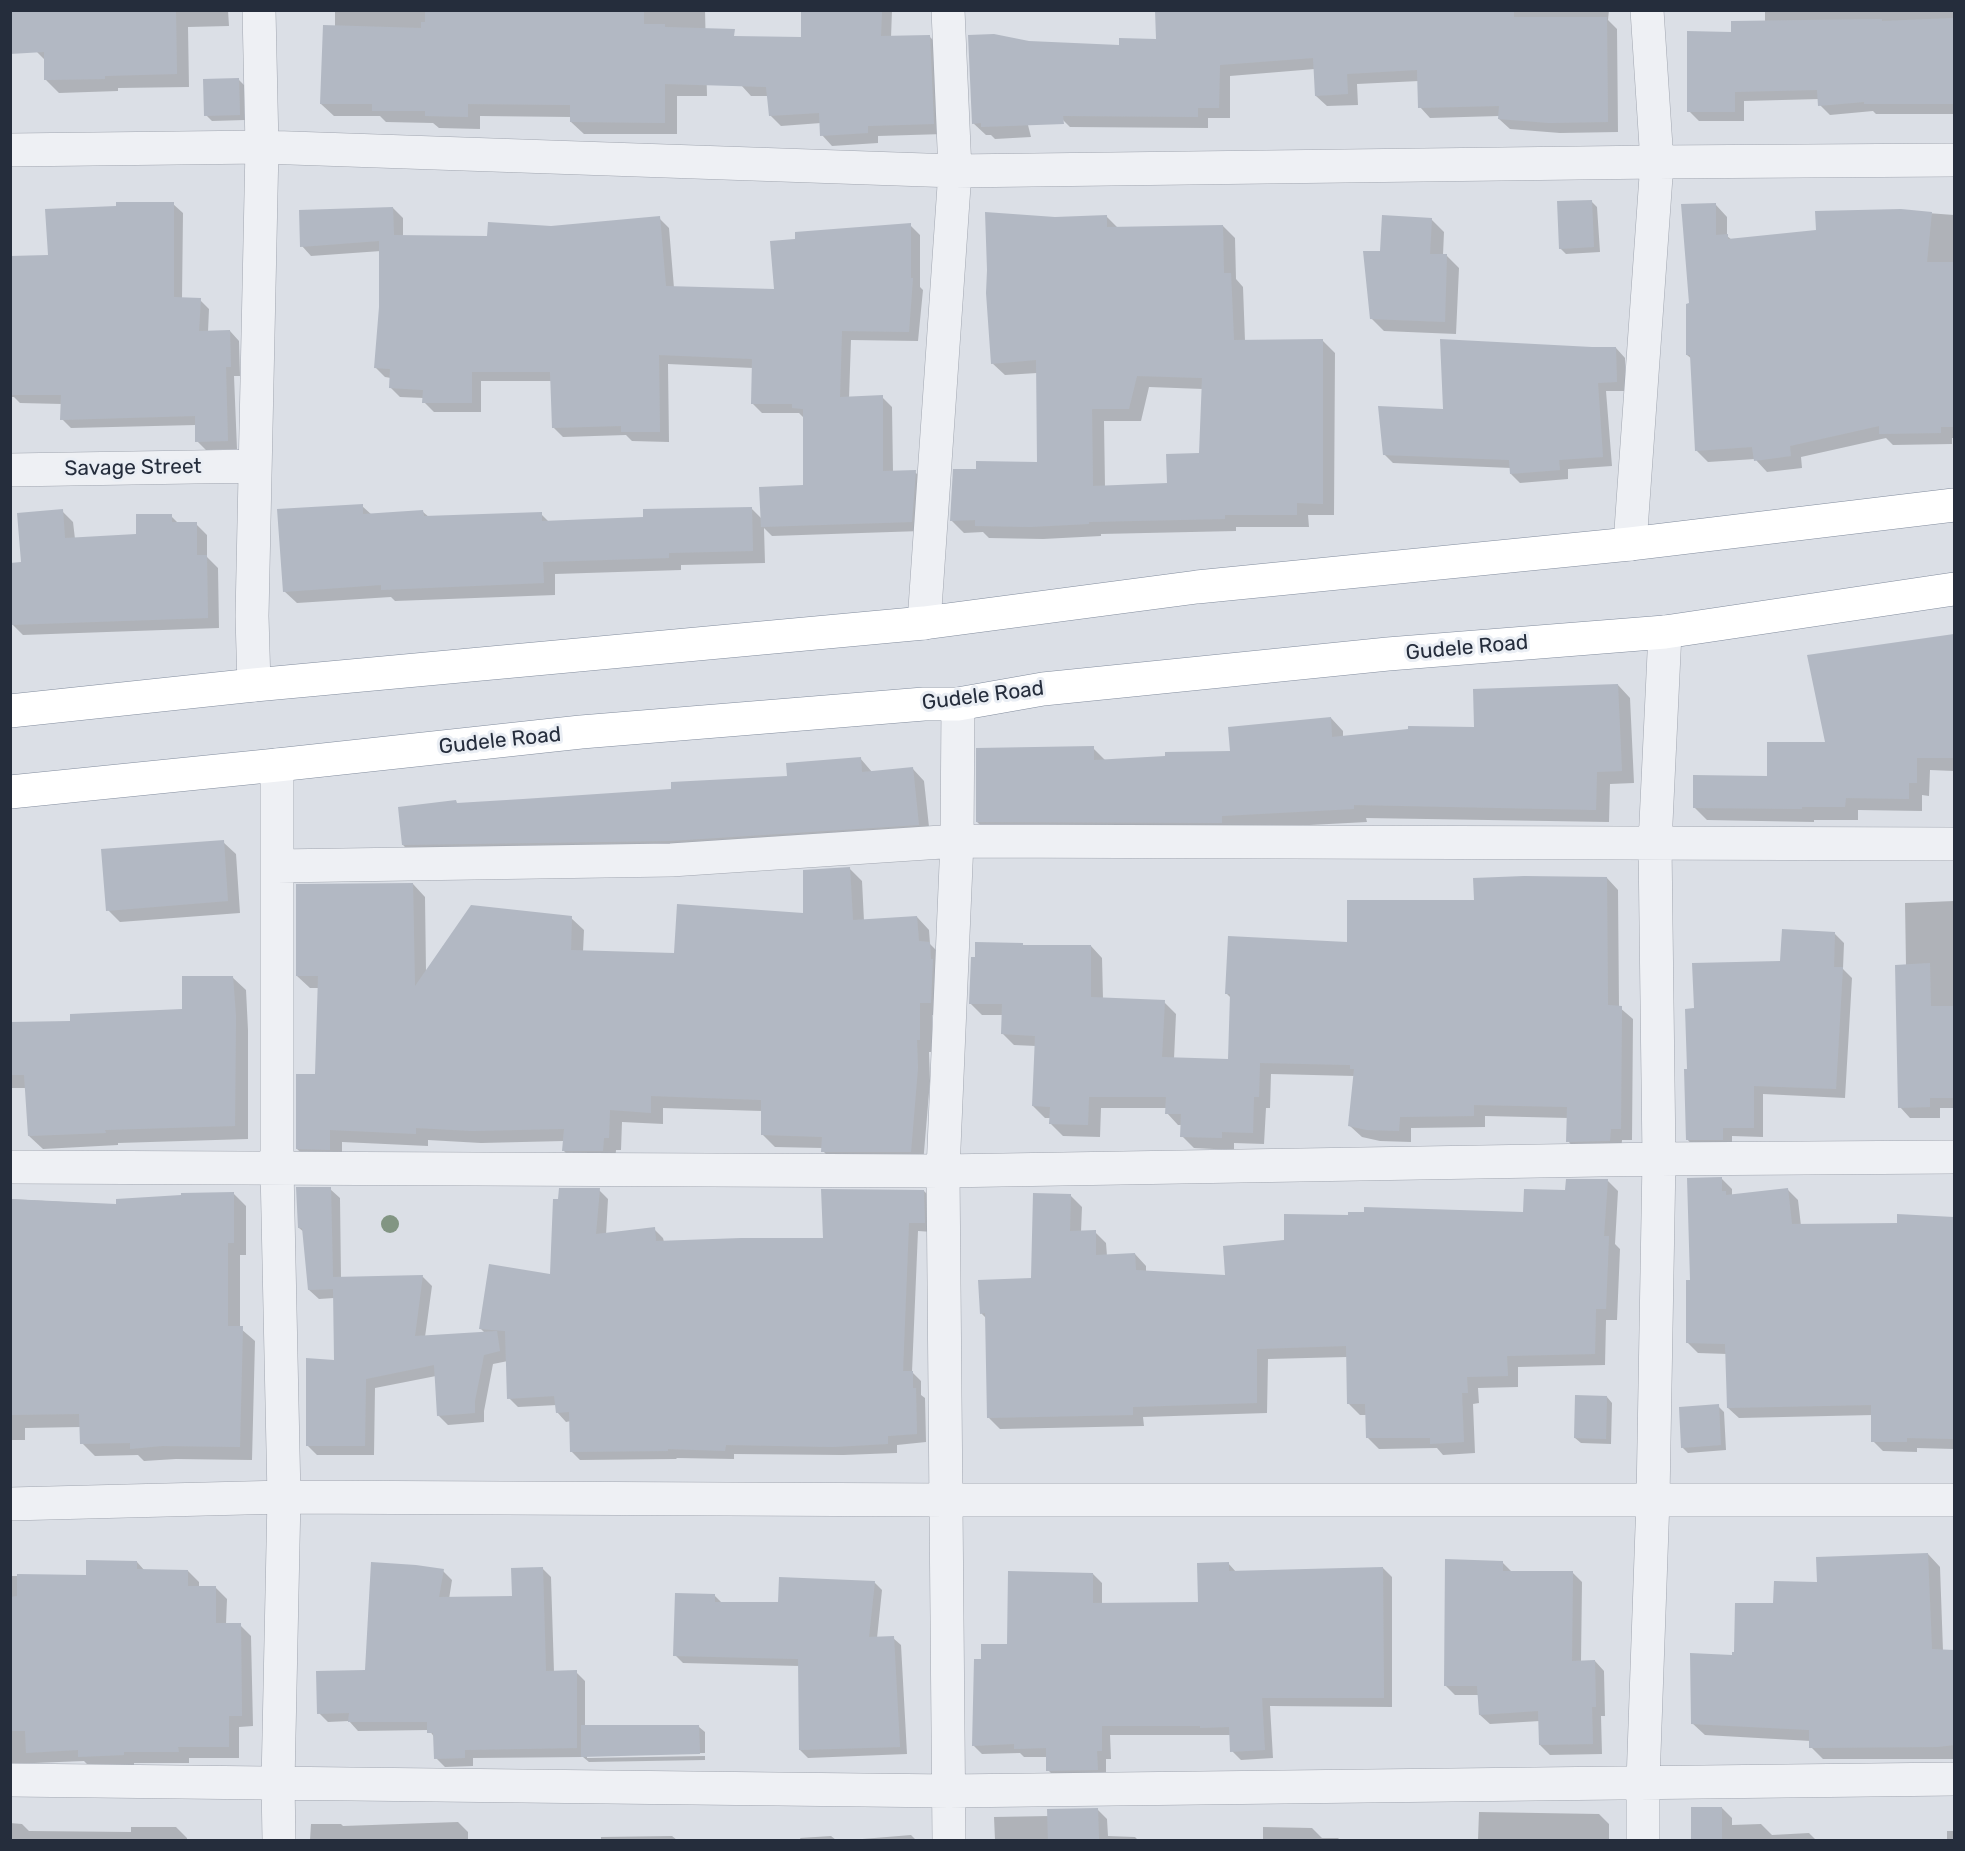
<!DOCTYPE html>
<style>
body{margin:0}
#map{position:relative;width:1965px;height:1851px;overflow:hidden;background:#dbdfe6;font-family:Rubik,sans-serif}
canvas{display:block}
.frame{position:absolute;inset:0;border:12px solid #252d3c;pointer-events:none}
</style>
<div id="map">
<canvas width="1965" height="1851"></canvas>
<div class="frame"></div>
</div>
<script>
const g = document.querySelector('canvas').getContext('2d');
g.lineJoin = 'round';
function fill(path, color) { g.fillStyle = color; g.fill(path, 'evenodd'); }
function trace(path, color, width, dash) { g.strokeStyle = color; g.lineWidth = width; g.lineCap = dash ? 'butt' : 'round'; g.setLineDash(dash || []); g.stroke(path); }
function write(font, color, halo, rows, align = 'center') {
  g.font = font + ' Rubik,sans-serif'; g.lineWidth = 6; g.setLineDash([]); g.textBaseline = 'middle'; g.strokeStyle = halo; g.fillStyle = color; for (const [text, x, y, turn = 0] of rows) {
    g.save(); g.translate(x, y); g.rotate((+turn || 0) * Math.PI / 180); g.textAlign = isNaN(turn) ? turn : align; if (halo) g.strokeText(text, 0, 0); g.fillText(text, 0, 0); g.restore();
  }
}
fill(new Path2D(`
 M34,10H228L229,26L188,27L189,87L118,88V91L59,93L46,80V61L37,52Z
 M335,10H705L707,96H677V134H584L571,122V117L480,116V129L439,128L433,123L386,122L380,116H334L321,104L335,27Z
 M803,10H892L891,38L930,37L940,47L944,134L878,136V143L832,146L822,135L821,123L781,126L770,115L769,96H751L741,85L802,38Z
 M1156,10H1609L1608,20L1617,29L1618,132L1560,133L1510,129L1499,119V116L1430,118L1420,107L1419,81L1357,84L1358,105L1327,106L1316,96L1315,69L1230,76V118H1208V128L1070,127L1059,116L1121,46L1158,40Z
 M1765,10H1954V114H1876L1873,111L1830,115L1820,105V99L1744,101V121H1699L1689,111L1732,33L1765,22Z
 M239,80L244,85L245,120L212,121L206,115Z
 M1018,85L1031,137L995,139L991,135H986L973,123Z
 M1591,201L1597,207L1600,252L1566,254L1560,248Z
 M173,204L183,213L182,299L200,300L209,309L208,332L230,331L239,341L240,376H234L237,449L206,450L197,441L196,425L71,428L62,419V404L20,403L14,397H10V258L50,257Z
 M1716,205L1727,217V236L1732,240L1817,231L1901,211L1954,215V438H1952V444L1893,445L1886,438L1801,457L1802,468L1767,472L1755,459L1708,462L1696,450L1692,359L1687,355L1690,305Z
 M393,208L403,218V237H489L551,227L659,218L669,228L674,288L776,290L910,225L920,235V287L923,290L918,341L851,340L849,398L882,397L892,407L893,472H915L925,482L921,531L772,536L764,528L765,563L681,565V570L555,574V595L395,601L391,597L297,603L284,591L362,506L372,515L423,512L429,517L541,514L549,522L645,519L751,508L762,519L805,486L804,418L799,413H762L752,403L753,368L668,364L669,442L632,441L626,435L563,437L553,427V381H481V412H434L424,402V398L400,397L390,387L391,378L385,377L376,368L381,307V251L311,256L302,246Z
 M1106,216L1118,228L1223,226L1235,238L1236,279L1243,287L1245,341H1323L1335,353L1334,515H1308L1309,527H1236V531L1101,534V536L1043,539L989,538L983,532L964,533L951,520L1038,464L1037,373L1005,375L992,363L1055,219ZM1149,387L1203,389L1201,454L1169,485L1105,487L1104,421H1141Z
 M1431,219L1444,232L1443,255L1447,256L1459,268L1456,334L1384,331L1371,318L1382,253Z
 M1616,348L1625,358L1626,391H1606L1612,466L1568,469V479L1520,483L1511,474V468L1393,463L1384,454L1445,410Z
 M62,511L73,522L75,539L137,535L171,516L179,524H196L207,535V557L218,568L219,628L23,635L12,624L22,564Z
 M1954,635V771L1930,770L1929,796L1922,795V811L1858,810V820H1814V822L1707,820L1694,807L1768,778L1827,743L1809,656Z
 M1618,685L1630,698L1634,783L1610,784L1609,822L1366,818L1367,822L1234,829L990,834L977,822L1093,748L1106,761L1232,752L1331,718L1343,731V737L1475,729Z
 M860,758L872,772L913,769L924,781L930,836L415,857L403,845L458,804L673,790L789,777Z
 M223,842L236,854L240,913L120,922L108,910Z
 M849,868L862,881L864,921L917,917L929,930L930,944L942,956L943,1015H932V1052H929L930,1081L923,1164H836L823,1151V1148L775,1147L762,1134V1111L663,1108V1124L622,1122L621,1150H616L615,1163H576L563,1150L564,1141L481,1143L428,1140V1146L342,1142V1162L310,1161L297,1149L317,1076L319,988H310L297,976L413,884L425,897L426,972L571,918L584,930L583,952L676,955L804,915Z
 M1607,878L1618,890L1619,1007L1633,1019L1632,1140H1622L1621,1152L1579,1153L1568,1141V1118L1485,1116V1127L1411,1128V1142L1380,1141L1362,1137L1350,1126L1355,1076L1271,1074L1270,1108H1266L1264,1144L1234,1143V1150L1194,1148L1182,1136V1125H1178L1167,1113V1108H1101L1100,1137L1063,1136L1051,1124V1118H1045L1033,1106L1036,1046L1014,1045L1003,1034V1015H982L970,1003L1024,947L1091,946L1102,958L1103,999L1164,1002L1176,1014L1174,1059L1230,1061L1231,998L1227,994L1349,944L1475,902Z
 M1954,901V1108H1940V1118H1910L1900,1107L1906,966L1905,903Z
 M1835,934L1844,943L1843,969L1852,978L1845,1098L1763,1094V1137L1732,1136V1148L1696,1149L1687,1139L1689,1071L1782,963Z
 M232,977L246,990L248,1030V1139L118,1143V1145L43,1149L29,1136L27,1088H10V1024L72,1023L183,1011Z
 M1722,1179L1732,1189V1196L1788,1190L1798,1200L1801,1226L1898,1225V1216L1954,1219V1449L1917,1448V1452L1883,1451L1873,1441V1415L1739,1418L1728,1408L1727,1354L1698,1353L1687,1342L1692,1282Z
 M1607,1180L1618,1191L1615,1244L1620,1249L1617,1320H1606L1605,1365L1518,1367V1387L1478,1388L1479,1403L1473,1404L1475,1453L1443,1455L1437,1448L1379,1449L1368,1438L1367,1415H1360L1349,1404L1347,1357L1268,1359L1267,1413L1143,1417L1144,1426L1000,1429L989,1418L986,1318L981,1313L1033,1279L1070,1195L1082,1207L1081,1232H1095L1106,1243L1107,1256L1135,1254L1146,1266V1272L1226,1277L1525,1214L1567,1192Z
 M330,1189L340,1198L341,1278L422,1276L432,1286L425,1337L486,1334L481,1329L551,1276L599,1190L608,1199L606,1235L654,1229L663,1238L664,1242L825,1240L924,1191L933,1200V1232L918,1231L912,1372L921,1381V1395L925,1398L926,1442L897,1445V1453L843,1455L734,1454V1459L677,1458L676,1459L580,1460L571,1451V1421L566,1422L557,1412V1405L518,1407L509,1398L508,1361L493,1364L484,1411V1422L448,1425L438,1415L436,1376L375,1388L374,1455H317L307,1445L335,1361L334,1298L319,1299L309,1290L304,1232L299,1228Z
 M233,1193L246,1206V1255H240V1328L255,1341L252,1460L176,1459L144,1461L138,1455L95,1456L82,1443L81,1427L25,1428V1440H10V1199L118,1205Z
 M1607,1397L1612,1403L1611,1444L1581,1443L1575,1438Z
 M1718,1406L1724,1412L1726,1450L1688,1453L1682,1447Z
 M1928,1554L1940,1567L1943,1651H1954V1759H1823L1811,1747V1741L1705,1735L1692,1723L1733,1656L1775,1605L1819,1584Z
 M137,1562L145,1571H188L199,1582V1588H216L227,1599L226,1624L240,1625L251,1636L253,1726L239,1727V1758H189V1763H134V1765L90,1767L84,1761L10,1764V1576H87Z
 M1502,1562L1512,1572H1572L1582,1582L1581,1662L1595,1661L1604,1671L1605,1716H1601L1602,1754L1550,1755L1540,1745V1721L1490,1724L1480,1715L1479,1695H1455L1445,1685Z
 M1228,1563L1237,1573L1383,1568L1392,1577V1707L1270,1706L1273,1758L1241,1760L1232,1751L1231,1735H1110L1111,1759H1106V1779H1057L1048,1770V1757H1024L1020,1753L982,1754L973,1745L982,1660L1009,1646L1093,1574L1102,1583V1604L1199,1603Z
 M542,1568L551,1577L554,1672H576L585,1681V1726L699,1727L705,1732V1753L587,1755V1758L705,1756V1760L589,1762L583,1757L473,1758V1766L445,1767L436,1758L435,1738L429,1730L358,1731L349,1721L328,1722L319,1713L366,1671L443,1571L452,1580L449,1599L514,1598Z
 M874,1582L882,1590L877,1638H893L901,1645L907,1754L808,1758L800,1750L799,1666L683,1663L675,1655L714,1595L722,1603H779Z
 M1722,1808L1732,1818V1825L1761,1824L1772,1835L1809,1833L1816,1840H1692V1809Z
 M1097,1809L1107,1819L1108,1836L1135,1837L1138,1840H995L994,1817L1049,1816Z
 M1479,1812L1599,1814L1609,1824V1840H1478Z
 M458,1822L468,1832V1840H310L311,1824H341L343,1826Z
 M10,1823L22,1824L29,1831L131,1832V1827H176L187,1838V1840H10Z
 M1263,1827L1312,1828L1322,1838H1338L1340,1840H1233L1263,1839Z
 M1947,1831H1954V1840H1947Z
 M911,1835L916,1840H850Z
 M672,1836L677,1840H601V1837Z
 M831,1836L836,1840H801L800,1838Z`), '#0003');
fill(new Path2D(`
 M10,10H176L177,74L105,76V79L44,80V52L10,54Z
 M425,10H644V24H665V27L735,29L734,36L801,37V10H882L881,36L930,35L934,124L868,126V133L820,136L819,113L769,116L766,87L665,84V123L570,122V105L468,104V117L425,116V111H372V104H320L323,25L421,28V22H425Z
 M1155,10H1514V17H1607L1608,122L1549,123L1498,119L1499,106L1418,108L1417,70L1347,74L1348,94L1315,96L1313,58L1220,65L1219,108H1198V117L1063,116L1064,124L981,127V123L972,124L968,35L994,34L1029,41L1119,45V38L1156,39Z
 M1954,18V104H1864V102L1818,106L1817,90L1735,92V112H1687V31L1731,32V21L1882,19V21Z
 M239,78L240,115L204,116L203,79Z
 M1592,200L1594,247L1559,249L1557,201Z
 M116,202H174V297L201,298L199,331L230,330L231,367H226L228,441L195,442V416L60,420L61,395H10V256L48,255L45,209L116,206Z
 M1716,203V235L1728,234V239L1816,230L1815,211L1901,209L1932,212L1927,262H1954V427H1941V433L1879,434V426L1790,446L1791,456L1754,461L1752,447L1695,451L1690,355H1686V304L1689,303L1681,204Z
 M393,207L394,235L487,236L488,222L551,226L660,216L666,286L774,289L770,241L795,239V232L911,223V278H913L909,332L842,331L840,397L883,395V471L916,470L912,522L761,527L759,487L803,485V409L792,408V404H751L752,359L659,355L660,432H621V426L552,428L550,372H472V403H422L423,390L389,388L390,369L374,368L379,307V241L300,247L299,210Z
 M985,212L1055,217L1107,215V227L1223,225L1224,273H1231L1234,340L1323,339V504L1297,503V515H1225V519L1089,522V524L1030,527L975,526V520L950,521L953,469H976V461L1037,462L1036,360L991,364L986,293L987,270ZM1137,376L1202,378L1199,453L1166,454L1167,483L1093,486L1092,409H1129Z
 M1382,215L1432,218L1430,254H1447L1445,322L1370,319L1363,251H1380Z
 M1440,339L1592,347H1616L1617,382L1598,383L1603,457L1559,460L1560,470L1510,474L1509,460L1383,455L1378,406L1443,409Z
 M363,504V514L423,510L424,516L542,512V521L643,517V509L752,507L753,551L669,553V558L543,562L544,583L381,590V585L283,592L277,509Z
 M63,509L65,538L136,534V514H172V522H197V555H207L208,618L10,625V563L21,562L17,513Z
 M1954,634V758H1917V783H1909V799L1846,798L1845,807H1802V809L1693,808V775L1767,776V742H1825L1807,655Z
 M1618,684L1622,771L1597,772L1596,810L1354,805V809L1222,816V823L976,822V748L1094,746V760L1165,756V752L1230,751L1228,727L1331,717L1332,737L1408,729V726L1474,727L1473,689Z
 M861,757L862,772L913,767L919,825L670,841L402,845L398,807L456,800L457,803L523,799L671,789V782L787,776L786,763Z
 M224,840L228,901L106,911L101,849Z
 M850,867L853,920L917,916L919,941L930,942L931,959H933L931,1003H920V1040H917L918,1068L911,1152H821L822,1137L761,1135V1100L651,1096V1113L610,1110L609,1138H604L603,1151H562L564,1129L472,1131L416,1128V1134L330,1130V1150L296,1149V1074H315L318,976H296V884L413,883L415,986L471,905L572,916L571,950L674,953L677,904L803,913V870Z
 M1524,876L1607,877L1608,1005L1622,1006L1621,1129H1611L1610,1141L1566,1142L1567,1107L1474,1105V1116L1400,1117L1399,1131L1367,1130L1348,1126L1354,1069H1350V1065L1260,1063L1259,1097H1254L1253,1133L1222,1132V1138L1180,1137L1181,1114H1165L1166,1097H1089L1088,1125L1049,1124L1050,1107L1032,1106L1035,1036L1001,1034L1002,1004H969L971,957H975V942L1023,943V945H1091V997L1165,1000L1162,1057L1228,1059L1230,994H1225L1228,936L1347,942V900H1474L1473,878Z
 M1782,929L1835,932L1834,967H1843L1836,1089L1754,1086V1128H1723V1140H1686L1684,1069H1687L1685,1009L1694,1008L1692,963L1780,961Z
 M1930,963L1931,1006H1954V1098H1930V1107L1898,1108L1895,965Z
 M182,976H233L236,1016L235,1126L105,1130L106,1133L28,1136L24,1075H10V1022L70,1021V1014L182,1009Z
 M1722,1177V1191H1726V1195L1788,1188L1792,1224L1897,1223V1214L1954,1217V1439L1907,1438V1442H1871V1405L1727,1408L1725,1344L1686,1343V1280H1690L1687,1178Z
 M1566,1179H1608L1604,1236H1609L1606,1309H1596L1595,1354L1507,1356L1508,1376L1467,1377L1468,1393H1462L1464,1442L1430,1444V1438H1366L1365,1404H1347L1346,1346L1257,1349V1403L1133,1407V1415L987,1418L985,1313L980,1314L978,1280L1031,1278L1033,1193L1071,1194L1070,1231L1096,1230V1255L1135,1253L1136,1270L1225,1275L1223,1246L1284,1240V1214L1348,1215V1212H1364V1207L1523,1212L1524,1189L1565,1190Z
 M296,1187H331L333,1277L423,1275L415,1336L497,1331L500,1351L484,1355L475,1401V1413L437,1416L434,1365L366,1379L365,1446H306V1358L334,1360L333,1289L308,1290L302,1228H298Z
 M559,1188H600L596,1234L655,1227L656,1241L741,1238H823L821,1189L924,1190L925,1223H909L903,1371H913V1388H916L917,1434L888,1436V1444L833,1447L726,1445L725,1451L668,1449V1451L570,1452L569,1412L556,1413L554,1396L507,1399L505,1331L479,1329L489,1264L550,1274L553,1199H558Z
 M234,1192V1243H228V1326H243L240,1447L162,1446L130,1449V1443L80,1444L79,1414L10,1415V1199L116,1204V1199L181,1195V1193Z
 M1575,1395L1607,1396L1606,1439L1574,1438Z
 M1719,1404L1721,1445L1681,1448L1679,1407Z
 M1928,1553L1932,1649L1954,1650V1745L1938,1747L1809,1748V1730L1691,1724L1690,1653L1732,1655V1652H1734L1735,1603H1773L1774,1581L1817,1582L1816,1557Z
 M1445,1559L1503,1561V1571H1573L1572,1661L1595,1660L1596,1707H1592L1593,1744L1539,1745L1538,1711L1479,1715L1477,1686H1444Z
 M86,1560L137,1561V1569L188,1570V1586H216V1623H241L242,1716H229V1747H178L179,1752H124V1755L78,1757V1750L26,1753L25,1731H10V1597L17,1596V1574L86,1575Z
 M371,1562L416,1565L444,1569L439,1597L512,1596L511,1568L543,1567L546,1671L577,1670V1748L465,1750V1758L434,1759L433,1733H427V1722H348L349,1713L317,1714L316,1671L365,1670Z
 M1229,1562V1571L1383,1567L1384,1698H1262L1265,1750L1230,1752L1229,1727L1200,1728V1726H1102V1751H1097L1098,1770L1046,1771V1748L1014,1749V1744L972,1746L974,1659H981V1644H1007L1008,1571L1093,1573V1603L1198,1602L1197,1563Z
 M779,1577L875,1581L869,1637L894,1636L900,1747L799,1750L798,1659L673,1656L675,1593L715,1594V1602H778Z
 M581,1725H699L700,1754L581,1757Z
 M1691,1807H1722V1840H1691Z
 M1098,1808L1099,1840H1048L1047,1809Z`), '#b2b8c3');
const street = new Path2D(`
 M10,150L262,147L955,171L1657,162L1954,160
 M10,470L255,466
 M1630,544L1657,162L1647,10
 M924,623L955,171L948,10
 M254,685L252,616L262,147L259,10
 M277,765V1168L284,1497L278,1783L279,1840
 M277,866L671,860L957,841L1954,844
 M10,1167L943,1171L1659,1159L1954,1157
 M10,1504L284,1497L947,1500H1954
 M10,1780L949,1791L1954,1779
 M949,1840L943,1171L957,841L958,704
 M1643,1840V1782L1653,1499L1659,1159L1655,844L1665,632`);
const highway = new Path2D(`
 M10,711L254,685L924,623L1197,587L1630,544L1954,505
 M10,792L277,765L581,732L924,704H958L1043,689L1388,654L1665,632L1954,589`);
trace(street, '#a1a6b0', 34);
trace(highway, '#828c9d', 34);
trace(street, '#eef0f4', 33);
trace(highway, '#fff', 33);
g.fillStyle = '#829583';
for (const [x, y] of [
 [390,1224]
]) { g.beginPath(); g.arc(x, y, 9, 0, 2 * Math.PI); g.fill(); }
write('21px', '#252d3c', '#eaeef4', [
 ["Savage Street",133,468,-1],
 ["Gudele Road",1467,648,-5],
 ["Gudele Road",983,696,-7],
 ["Gudele Road",500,741,-6]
]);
</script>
